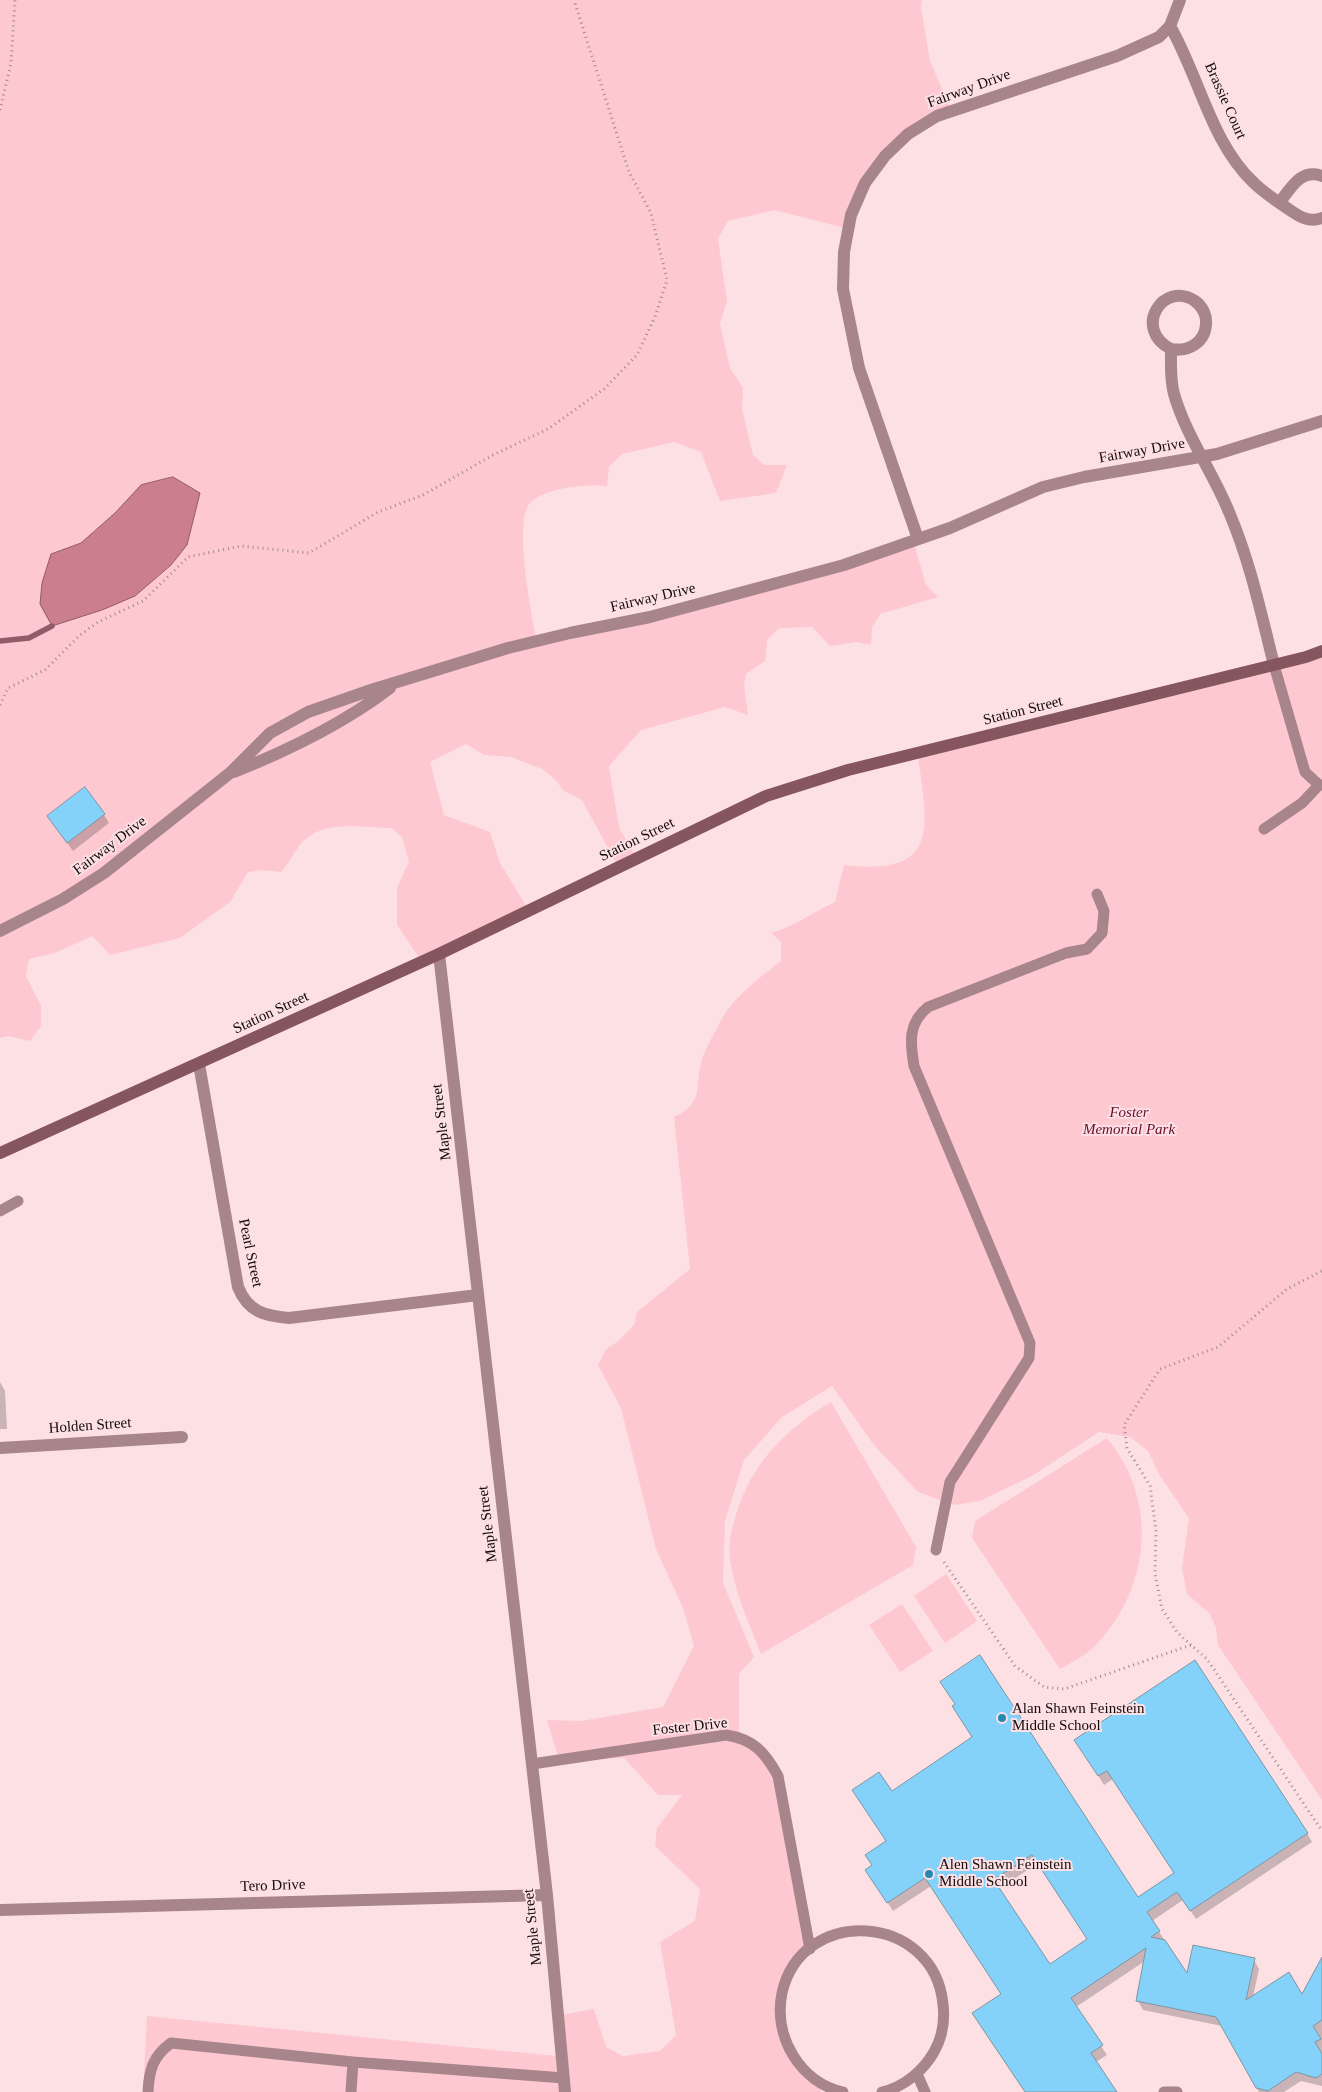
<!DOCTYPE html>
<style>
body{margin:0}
canvas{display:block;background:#fde0e4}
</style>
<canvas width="1322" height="2092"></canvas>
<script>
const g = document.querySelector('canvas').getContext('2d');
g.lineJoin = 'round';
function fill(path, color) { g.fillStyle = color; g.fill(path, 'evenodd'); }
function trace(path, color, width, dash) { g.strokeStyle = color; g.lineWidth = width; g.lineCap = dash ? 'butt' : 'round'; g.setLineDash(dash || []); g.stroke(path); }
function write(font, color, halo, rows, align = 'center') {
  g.font = font + ' "Times New Roman",serif'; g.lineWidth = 4; g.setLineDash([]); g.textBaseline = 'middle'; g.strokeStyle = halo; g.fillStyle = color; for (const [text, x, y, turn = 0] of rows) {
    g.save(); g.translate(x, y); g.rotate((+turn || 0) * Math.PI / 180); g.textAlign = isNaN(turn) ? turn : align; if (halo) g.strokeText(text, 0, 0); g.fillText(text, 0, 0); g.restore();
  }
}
fill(new Path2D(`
 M0,0H922L921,8L930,61L951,110L909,134L869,178L845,228L774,210L728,221L718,239L727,301L720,323L730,368L743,388L742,409L753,455L764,465H787L776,493L720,501L701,452L674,442L622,454L609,467L607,486C586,484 545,487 530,503C513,521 532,614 536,640L914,543L926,585L938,597L880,614L872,628L871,645L856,642L830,646L812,627L779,628L767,640L765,661L746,674L744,685L748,715L725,707L641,730L609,766L619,828L638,860L617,865L582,800L562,790L557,781L542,769L511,757L484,755L466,744L430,762L444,815L490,832L500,863L528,909L420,959L397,925V887L409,862L402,837L391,828C360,828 321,818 299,846C293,855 289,863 281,872L262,870L248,872L230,902L180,938L110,955L92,936L55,953L29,959L26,976L41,1006V1026L30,1041L8,1036L0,1038ZM141,485L200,493L187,545L171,565L135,596L102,610L52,626L51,554L81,543L115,513Z
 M1322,650V1800L1218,1645L1216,1627L1209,1613L1187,1594L1182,1568L1189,1518L1160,1476L1148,1451L1130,1437L1099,1432L1032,1476L980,1501L954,1505L918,1492L874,1445L832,1386L782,1417L744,1460L725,1521L723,1583L754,1657L739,1674V1739L754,1747L776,1776L809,1949L782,1992L788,2049L821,2083V2092H143L147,2016L557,2056L555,2016L594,2009L606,2047L623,2056L660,2051L676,2035L660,1942L695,1921L700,1889L655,1846L657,1828L682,1795H658L624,1758L559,1760L547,1720L581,1721L663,1707L694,1646L683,1608L656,1549L621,1408L598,1365L606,1349L617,1342L634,1325L637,1312L690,1269L674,1117C703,1104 695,1090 701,1063C704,1051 713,1036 719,1024C733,997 757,980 781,961V942L771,933C794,927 813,912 835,902L844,865C940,876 928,829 918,756Z
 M831,1402L916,1547L913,1565L761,1654C749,1624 735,1593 730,1560C728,1545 731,1530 736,1515C751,1464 785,1429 831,1402Z
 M1107,1438C1159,1501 1151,1588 1095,1646C1086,1655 1072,1662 1060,1669L972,1538L975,1521Z
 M946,1574L977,1621L945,1643L914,1596Z
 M902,1604L933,1651L900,1672L869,1625Z`), '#fec8d1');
const water = new Path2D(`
 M173,477L200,493L187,545L171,565L135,596L102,610L52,626L40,604L42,583L51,554L81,543L115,513L141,485Z`);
fill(water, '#ca7e8e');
trace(water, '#935b67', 1);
fill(new Path2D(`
 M104,815L109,823L73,851L49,817Z
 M0,1382L5,1391L7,1429H0Z
 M1081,1749L1307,1833L1312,1842L1196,1919L1183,1900L1152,1921L1188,1976L1254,1960L1259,1969L1253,1997L1303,1996L1322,1962V2086L1301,2081L1284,2092H1259L1222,2026L1143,2010L1138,2001L1145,1961L1076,2007L1107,2055L1096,2062L1116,2092H1025L1002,1994L931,1886L893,1911L872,1879L873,1866L887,1842L891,1792L1138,1899L1175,1874L1113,1779L1104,1785ZM1038,1863L1088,1940L1049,1966L999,1889Z`), '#0003');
trace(new Path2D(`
 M0,641L29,638L52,626`), '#935b67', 5.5);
const building = new Path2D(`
 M85,787L105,814L67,843L47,816Z
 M980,1655L1138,1897L1174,1873L1107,1771L1098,1776L1074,1740L1195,1660L1308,1833L1190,1911L1177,1892L1147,1912L1160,1931L1151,1937L1165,1940L1187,1973L1193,1945L1255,1958L1246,2000L1289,1972L1302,1994L1322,1957V2020L1313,2026L1321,2039L1315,2042L1322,2054V2074L1316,2078L1296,2072L1268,2091L1256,2088L1216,2017L1136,2001L1146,1948L1071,1998L1103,2045L1091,2053L1117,2092H1025L972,2013L1001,1994L925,1878L887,1903L865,1870L872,1865L865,1855L886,1841L852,1790L879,1772L892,1791L972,1737L952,1706L955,1704L940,1682ZM1032,1855L1087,1939L1050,1964L994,1880Z`);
fill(building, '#84d2fa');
trace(building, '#7d95a2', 1);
trace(new Path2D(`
 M0,110L11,63L15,0
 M0,705L8,688L45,670L79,636L98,622L143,601L188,557L241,546L309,553L378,512L423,495L493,455L548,429L604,389L637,355L655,317L667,280L651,213L629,172L574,0
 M944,1562L1015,1666L1044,1687L1064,1689L1191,1645L1207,1659L1322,1831
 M1191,1645L1177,1632L1162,1609L1155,1574L1156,1531L1150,1486L1127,1448L1124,1425L1160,1369L1218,1347L1287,1289L1322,1271`), '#a08b8e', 3, [1, 4]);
trace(new Path2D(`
 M1274,665L1305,772L1319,785H1322
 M1264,829L1302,803L1319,785
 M0,1211L18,1201
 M936,1550L950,1482L1029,1358L1030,1343L914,1066C910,1042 908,1023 928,1007L1066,953L1087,949L1102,933L1104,911L1097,894
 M532,1764L726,1735C753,1739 765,1752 778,1776L810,1949
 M353,2062L564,2078
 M917,2074L925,2092
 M148,2092C149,2070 153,2056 171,2043L353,2062L351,2092
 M843,2092C800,2082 773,2037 782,1993C802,1904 934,1913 943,2004C945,2021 942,2038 934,2052C923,2071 904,2087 882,2092
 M1164,2092H1177`), '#a7858b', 11);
trace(new Path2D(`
 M1170,26C1199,76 1211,143 1254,183C1263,192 1274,199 1284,206C1296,214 1307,224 1322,218
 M1280,202C1291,188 1301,168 1322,176
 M1171,349C1132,329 1163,280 1195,301C1202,306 1207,315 1206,324C1205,343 1188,352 1171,349C1171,364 1170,380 1174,394C1186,436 1213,472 1229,512C1250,561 1261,613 1274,665
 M918,539L859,368L843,289L844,252L851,215L865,183L885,156L908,134L937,116L1117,56L1159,37L1170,26L1180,0
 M234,772C289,750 343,724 390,688
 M0,931L63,899L104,873L230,773L270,733L308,712L371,690L508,648L570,633L650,617L844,565L950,528L1043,487L1084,477L1217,454L1322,421
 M439,954L547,1895L565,2092
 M199,1064L238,1287C248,1312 265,1316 289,1318L478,1295
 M0,1448L182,1437
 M0,1910L547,1895`), '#a7858b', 12);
trace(new Path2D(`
 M0,1153L439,954L766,796L848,770L1306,657L1322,651`), '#86565f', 12);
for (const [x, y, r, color] of [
 [1002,1718,5,"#2688b3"],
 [929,1874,5,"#2688b3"]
]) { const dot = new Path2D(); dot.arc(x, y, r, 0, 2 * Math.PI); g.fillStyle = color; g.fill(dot); trace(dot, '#fde0e4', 2); }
write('15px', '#130a0b', '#fde0e4', [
 ["Fairway Drive",969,89,-20],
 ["Brassie Court",1225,101,66],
 ["Fairway Drive",1142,451,-10],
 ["Fairway Drive",653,598,-13],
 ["Station Street",1023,711,-14],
 ["Station Street",637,840,-26],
 ["Fairway Drive",110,846,-37],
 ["Station Street",271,1013,-25],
 ["Maple Street",442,1122,-97],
 ["Pearl Street",250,1253,78],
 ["Holden Street",90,1426,-4],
 ["Maple Street",488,1524,-97],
 ["Foster Drive",690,1727,-6],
 ["Tero Drive",273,1886,-2],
 ["Maple Street",533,1927,-96]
]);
write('italic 15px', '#690c2e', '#fde0e4', [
 ["Foster",1129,1113],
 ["Memorial Park",1129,1130]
]);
write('15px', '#130a0b', '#fde0e4', [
 ["Alan Shawn Feinstein",1012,1709],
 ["Middle School",1012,1726],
 ["Alen Shawn Feinstein",939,1865],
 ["Middle School",939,1882]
], 'left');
</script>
